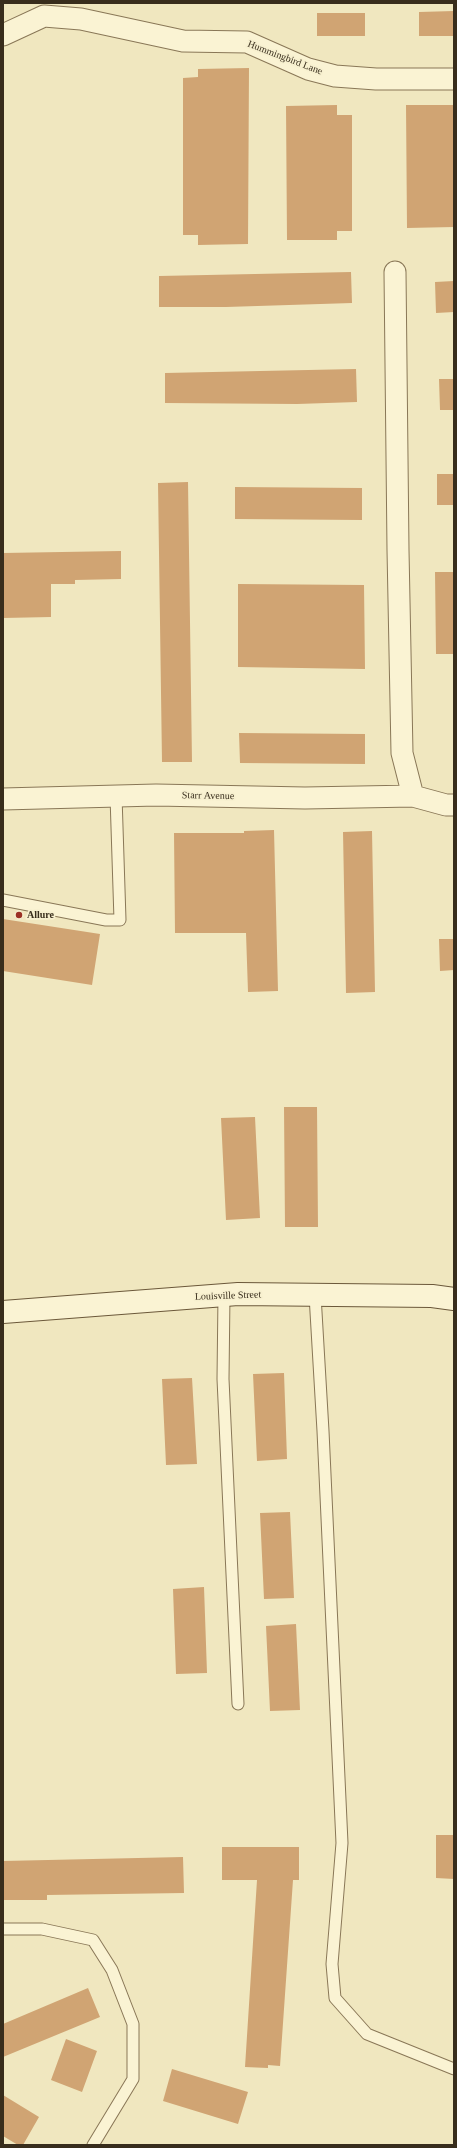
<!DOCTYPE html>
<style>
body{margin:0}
#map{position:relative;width:457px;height:2148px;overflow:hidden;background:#f0e7bf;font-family:Georgia,serif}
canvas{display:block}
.frame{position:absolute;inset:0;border:4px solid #382d1c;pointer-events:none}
</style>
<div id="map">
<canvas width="457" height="2148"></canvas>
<div class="frame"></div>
</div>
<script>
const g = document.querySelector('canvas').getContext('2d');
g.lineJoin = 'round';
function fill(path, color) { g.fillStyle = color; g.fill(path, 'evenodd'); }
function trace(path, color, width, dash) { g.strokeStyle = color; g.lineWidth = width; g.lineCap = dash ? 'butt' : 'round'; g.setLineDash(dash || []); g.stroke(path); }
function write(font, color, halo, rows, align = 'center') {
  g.font = font + ' Georgia,serif'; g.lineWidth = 3.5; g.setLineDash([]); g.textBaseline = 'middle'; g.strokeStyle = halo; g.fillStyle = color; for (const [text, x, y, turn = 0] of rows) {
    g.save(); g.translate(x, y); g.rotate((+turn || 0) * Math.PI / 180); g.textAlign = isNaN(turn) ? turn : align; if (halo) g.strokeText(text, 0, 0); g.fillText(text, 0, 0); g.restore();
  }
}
fill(new Path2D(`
 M454,11V36H419V12Z
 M317,13H365V36H317Z
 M249,68L248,244L198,245V235H183V78L198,77V69Z
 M337,105V115H352V231H337V240H287L286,106Z
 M406,105H453L454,227L407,228Z
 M351,272L352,303L226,307H159V276Z
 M454,281V312L436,313L435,282Z
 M356,369L357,402L297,404L165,403V373Z
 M439,379H454V410H440Z
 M437,474H454V505H437Z
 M188,482L192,762H162L158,483Z
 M235,487L362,488V520L235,519Z
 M121,551V579L75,580V584H51V617L3,618V553Z
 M435,572H454V654H436Z
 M238,584L364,585L365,669L238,667Z
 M239,733L365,734V764L240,763Z
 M274,830L278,991L248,992L246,933H175L174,833H244V831Z
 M372,831L375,992L346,993L343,832Z
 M3,919L100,934L92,985L3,971Z
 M439,939H454V970L440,971Z
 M284,1107H317L318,1227H285Z
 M255,1117L260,1218L226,1220L221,1118Z
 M284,1373L287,1459L257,1461L253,1374Z
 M192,1378L197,1464L166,1465L162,1379Z
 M290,1512L294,1598L264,1599L260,1513Z
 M204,1587L207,1673L176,1674L173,1589Z
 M296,1624L300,1710L270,1711L266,1626Z
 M436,1835H454V1879L436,1878Z
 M222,1847H299V1880H293L280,2066L268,2065V2068L245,2067L257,1880H222Z
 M183,1857L184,1893L47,1895V1900H3V1861Z
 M88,1988L100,2017L3,2057V2024Z
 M66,2039L97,2051L82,2092L51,2080Z
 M172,2069L248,2092L238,2124L163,2101Z
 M3,2095L39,2117L23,2145H18L3,2136Z`), '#d0a473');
const service = new Path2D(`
 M3,900L106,920H120L116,796
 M224,1295L223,1379L238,1704
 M315,1295L323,1431L342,1843L332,1964L335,1998L367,2034L454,2069
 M3,1929H42L93,1940L112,1970L133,2024V2079L93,2145`);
const minor = new Path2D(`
 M3,35L44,16L81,19L183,41L247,42L308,69L335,76L376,79H454
 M395,272L398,550L402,753L413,796
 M3,799L156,795L305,798L413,796L446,805H454`);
const secondary = new Path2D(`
 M3,1312L238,1294L432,1296L454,1299`);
trace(service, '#897757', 13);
trace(minor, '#897757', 23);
trace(secondary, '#6b583a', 24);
trace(service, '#faf3d3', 11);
trace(minor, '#faf3d3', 21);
trace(secondary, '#faf3d3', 22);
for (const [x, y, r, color] of [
 [19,915,4,"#9b3124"]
]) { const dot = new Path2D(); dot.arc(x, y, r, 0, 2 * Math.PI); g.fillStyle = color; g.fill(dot); trace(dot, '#f7f0cf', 1.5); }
write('10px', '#382d1c', '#f7f0cf', [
 ["Hummingbird Lane",285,58,21],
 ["Starr Avenue",208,796,1],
 ["Louisville Street",228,1296,-2]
]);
write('bold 10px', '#382d1c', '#f7f0cf', [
 ["Allure",27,915]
], 'left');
</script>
